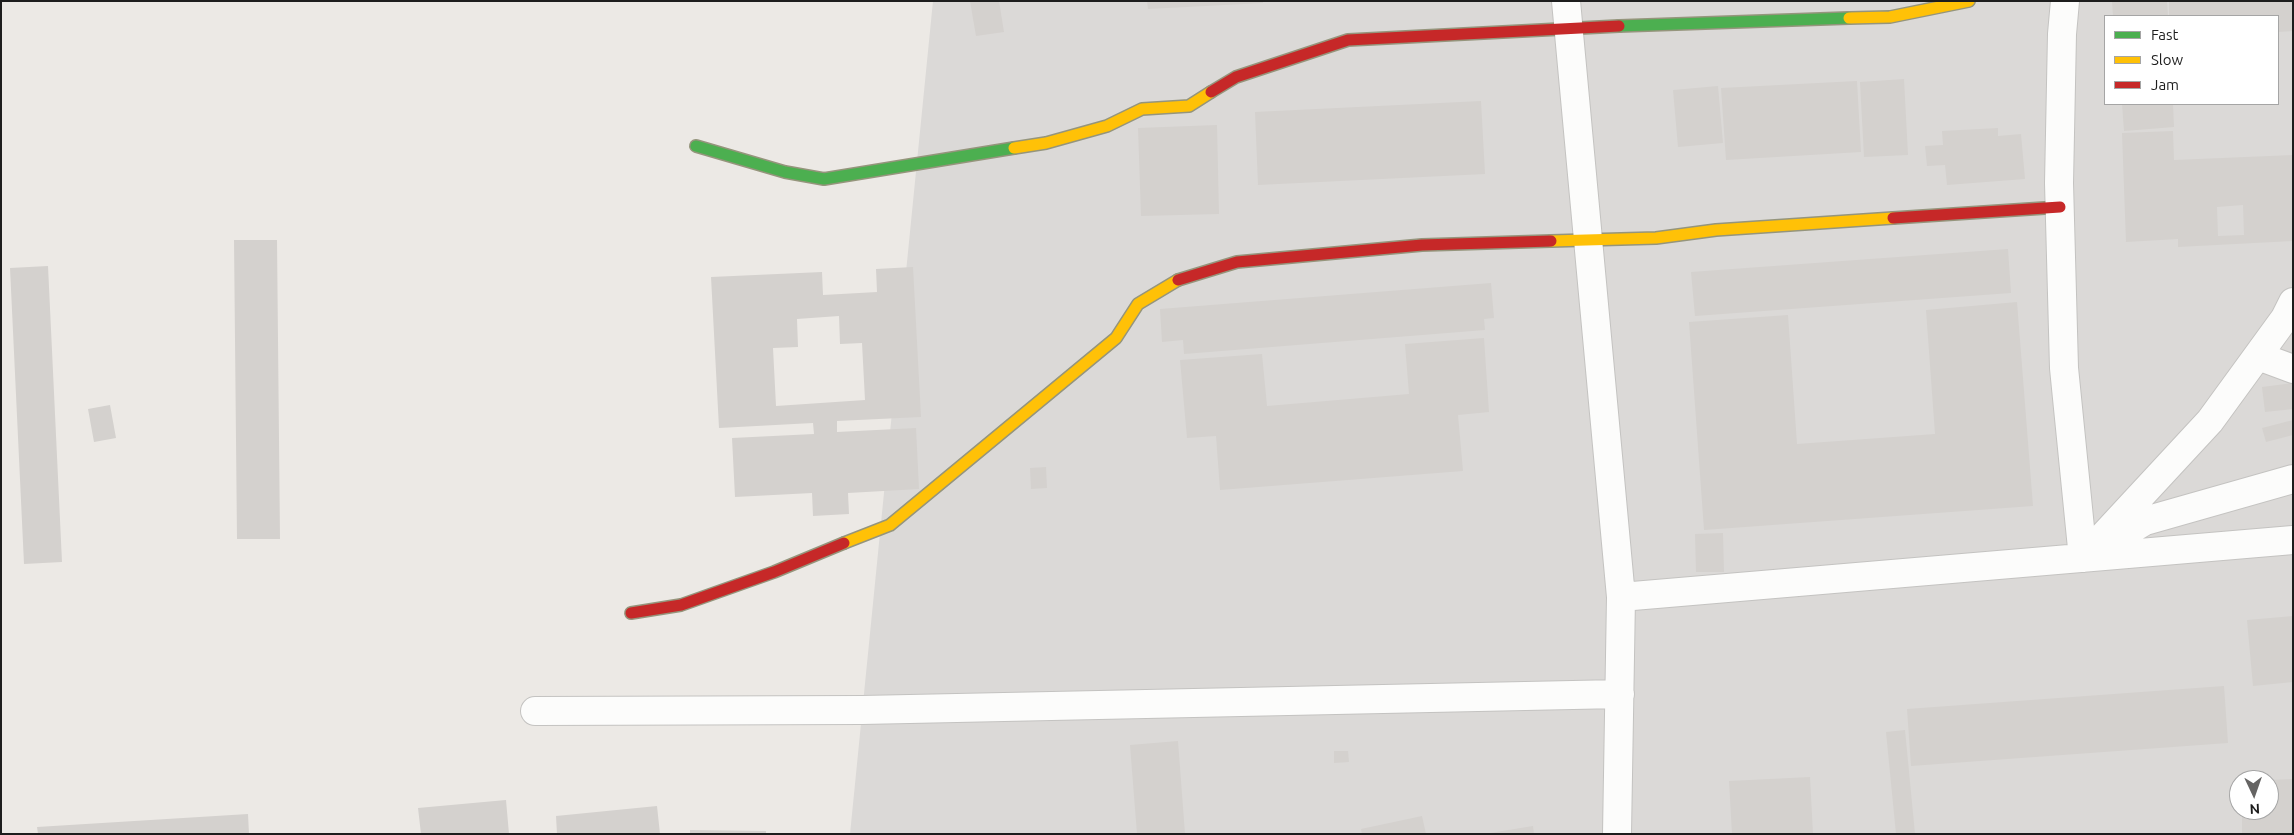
<!DOCTYPE html>
<style>
body{margin:0}
#map{position:relative;width:2294px;height:835px;overflow:hidden;background:#ece9e5;font-family:Ubuntu,sans-serif}
canvas{display:block}
.frame{position:absolute;inset:0;border:2px solid #1d1d1d;pointer-events:none}
.legend{position:absolute;left:2104px;top:15px;width:175px;height:90px;box-sizing:border-box;background:#fff;border:1px solid #a5a5a5;margin:0;padding:6px 9px;list-style:none;font-size:15px;color:#1d1d1d}
.legend li{display:flex;align-items:center;gap:10px;height:25px}
.legend b{width:25px;border:1px solid #a5a5a5}
.north{position:absolute;left:2229px;top:770px;width:50px;height:50px;box-sizing:border-box;background:#fff;border:1px solid #a5a5a5;border-radius:50%;rotate:177deg;font-size:14px;font-weight:700;line-height:20px;text-align:center;color:#1d1d1d}
.north::after{content:'';display:block;margin:auto;width:18px;height:22px;background:#656463;clip-path:polygon(50% 0,100% 100%,50% 72%,0 100%)}
</style>
<div id="map">
<canvas width="2294" height="835"></canvas>
<div class="frame"></div>
<ul class="legend">
<li><b style="height:6px;background:#4caf50"></b>Fast</li>
<li><b style="height:6px;background:#ffc107"></b>Slow</li>
<li><b style="height:6px;background:#c62828"></b>Jam</li>
</ul>
<div class="north">N</div>
</div>
<script>
const g = document.querySelector('canvas').getContext('2d');
g.lineJoin = 'round';
function fill(path, color) { g.fillStyle = color; g.fill(path, 'evenodd'); }
function trace(path, color, width, dash) { g.strokeStyle = color; g.lineWidth = width; g.lineCap = dash ? 'butt' : 'round'; g.setLineDash(dash || []); g.stroke(path); }
fill(new Path2D(`
 M933,1H2293V834H850ZM2105,16H2278V104H2105ZM2239,780H2269V810H2239Z`), '#dbd9d7');
fill(new Path2D(`
 M970,1H999L1004,32L976,36Z
 M1147,1H1263V3L1148,9Z
 M2112,1H2167L2168,16H2113Z
 M2169,1H2293V31L2278,32V16H2169Z
 M1904,79L1908,155L1864,157L1860,82Z
 M1857,81L1861,152L1726,160L1721,88Z
 M1718,86L1723,143L1678,147L1673,90Z
 M1481,101L1485,174L1258,185L1255,112Z
 M2122,104H2173L2174,127L2124,131Z
 M1217,125L1219,214L1141,216L1138,128Z
 M1998,128V136L2021,134L2025,179L1947,185L1945,165L1927,166L1925,146L1943,145L1942,131Z
 M2173,131L2174,160L2293,155V241L2178,247V239L2126,242L2122,133ZM2243,205L2244,235L2218,236L2217,207Z
 M234,240H277L280,539H237Z
 M2008,249L2011,293L1695,316L1691,272Z
 M48,266L62,562L24,564L10,268Z
 M913,267L921,417L837,421V432L916,428L919,489L848,493L849,514L813,516L812,493L735,497L732,438L814,434L813,423L719,428L711,277L822,272L823,295L877,292L876,269ZM839,316L840,344L862,343L865,400L776,406L773,348L798,347L797,319Z
 M1491,283L1494,318L1484,319L1485,330L1184,354L1183,340L1162,342L1160,309Z
 M2017,302L2033,506L1704,530L1689,322L1788,315L1797,444L1935,434L1926,310Z
 M1484,338L1489,412L1458,415L1463,471L1220,490L1216,436L1187,438L1180,360L1262,354L1267,406L1409,394L1405,344Z
 M2293,383V409L2265,412L2262,387Z
 M110,405L116,438L94,442L88,409Z
 M2293,420V435L2266,442L2262,428Z
 M1046,467L1047,488L1031,489L1030,468Z
 M1723,533L1724,572H1696L1695,534Z
 M2293,616V682L2253,686L2247,620Z
 M2224,686L2228,743L1911,766L1907,709Z
 M1905,730L1915,834H1896L1886,732Z
 M1178,741L1185,834H1137L1130,745Z
 M1334,751H1348L1349,762L1334,763Z
 M1810,777L1813,834H1732L1729,781Z
 M2293,779V834H2242V810H2269V780Z
 M506,800L509,834H421L418,808Z
 M657,806L660,834H557L556,816Z
 M248,814L249,834H38L37,827Z
 M1422,816L1426,834H1362L1361,829Z
 M1533,826L1534,834H1490V833Z
 M690,830L766,831V834H690Z`), '#d4d1ce');
const street = new Path2D(`
 M1566,1L1621,597
 M2065,1L2062,34L2059,183L2064,368L2083,558L2210,421L2285,318L2293,302
 M2258,356L2293,369
 M2110,542L2145,521L2293,479
 M535,711L862,710L1620,694
 M1617,834L1621,597L2293,540`);
const fast = new Path2D(`
 M1619,26L1849,18
 M696,146L785,172L824,179L1014,148`);
const slow = new Path2D(`
 M1849,18L1890,17L1969,1
 M1014,148L1046,143L1107,126L1142,109L1189,106L1211,92
 M1551,241L1656,238L1716,230L1893,218
 M844,543L890,525L1116,338L1138,304L1178,280`);
const jam = new Path2D(`
 M1211,92L1236,77L1348,40L1619,26
 M1893,218L2060,207
 M1178,280L1237,262L1422,245L1551,241
 M631,613L681,605L774,572L844,543`);
trace(street, '#c4c3c1', 30);
trace(fast, '#95957c', 14);
trace(slow, '#95957c', 14);
trace(jam, '#95957c', 14);
trace(street, '#fcfcfb', 28);
trace(fast, '#4caf50', 11);
trace(slow, '#ffc107', 11);
trace(jam, '#c62828', 11);
</script>
